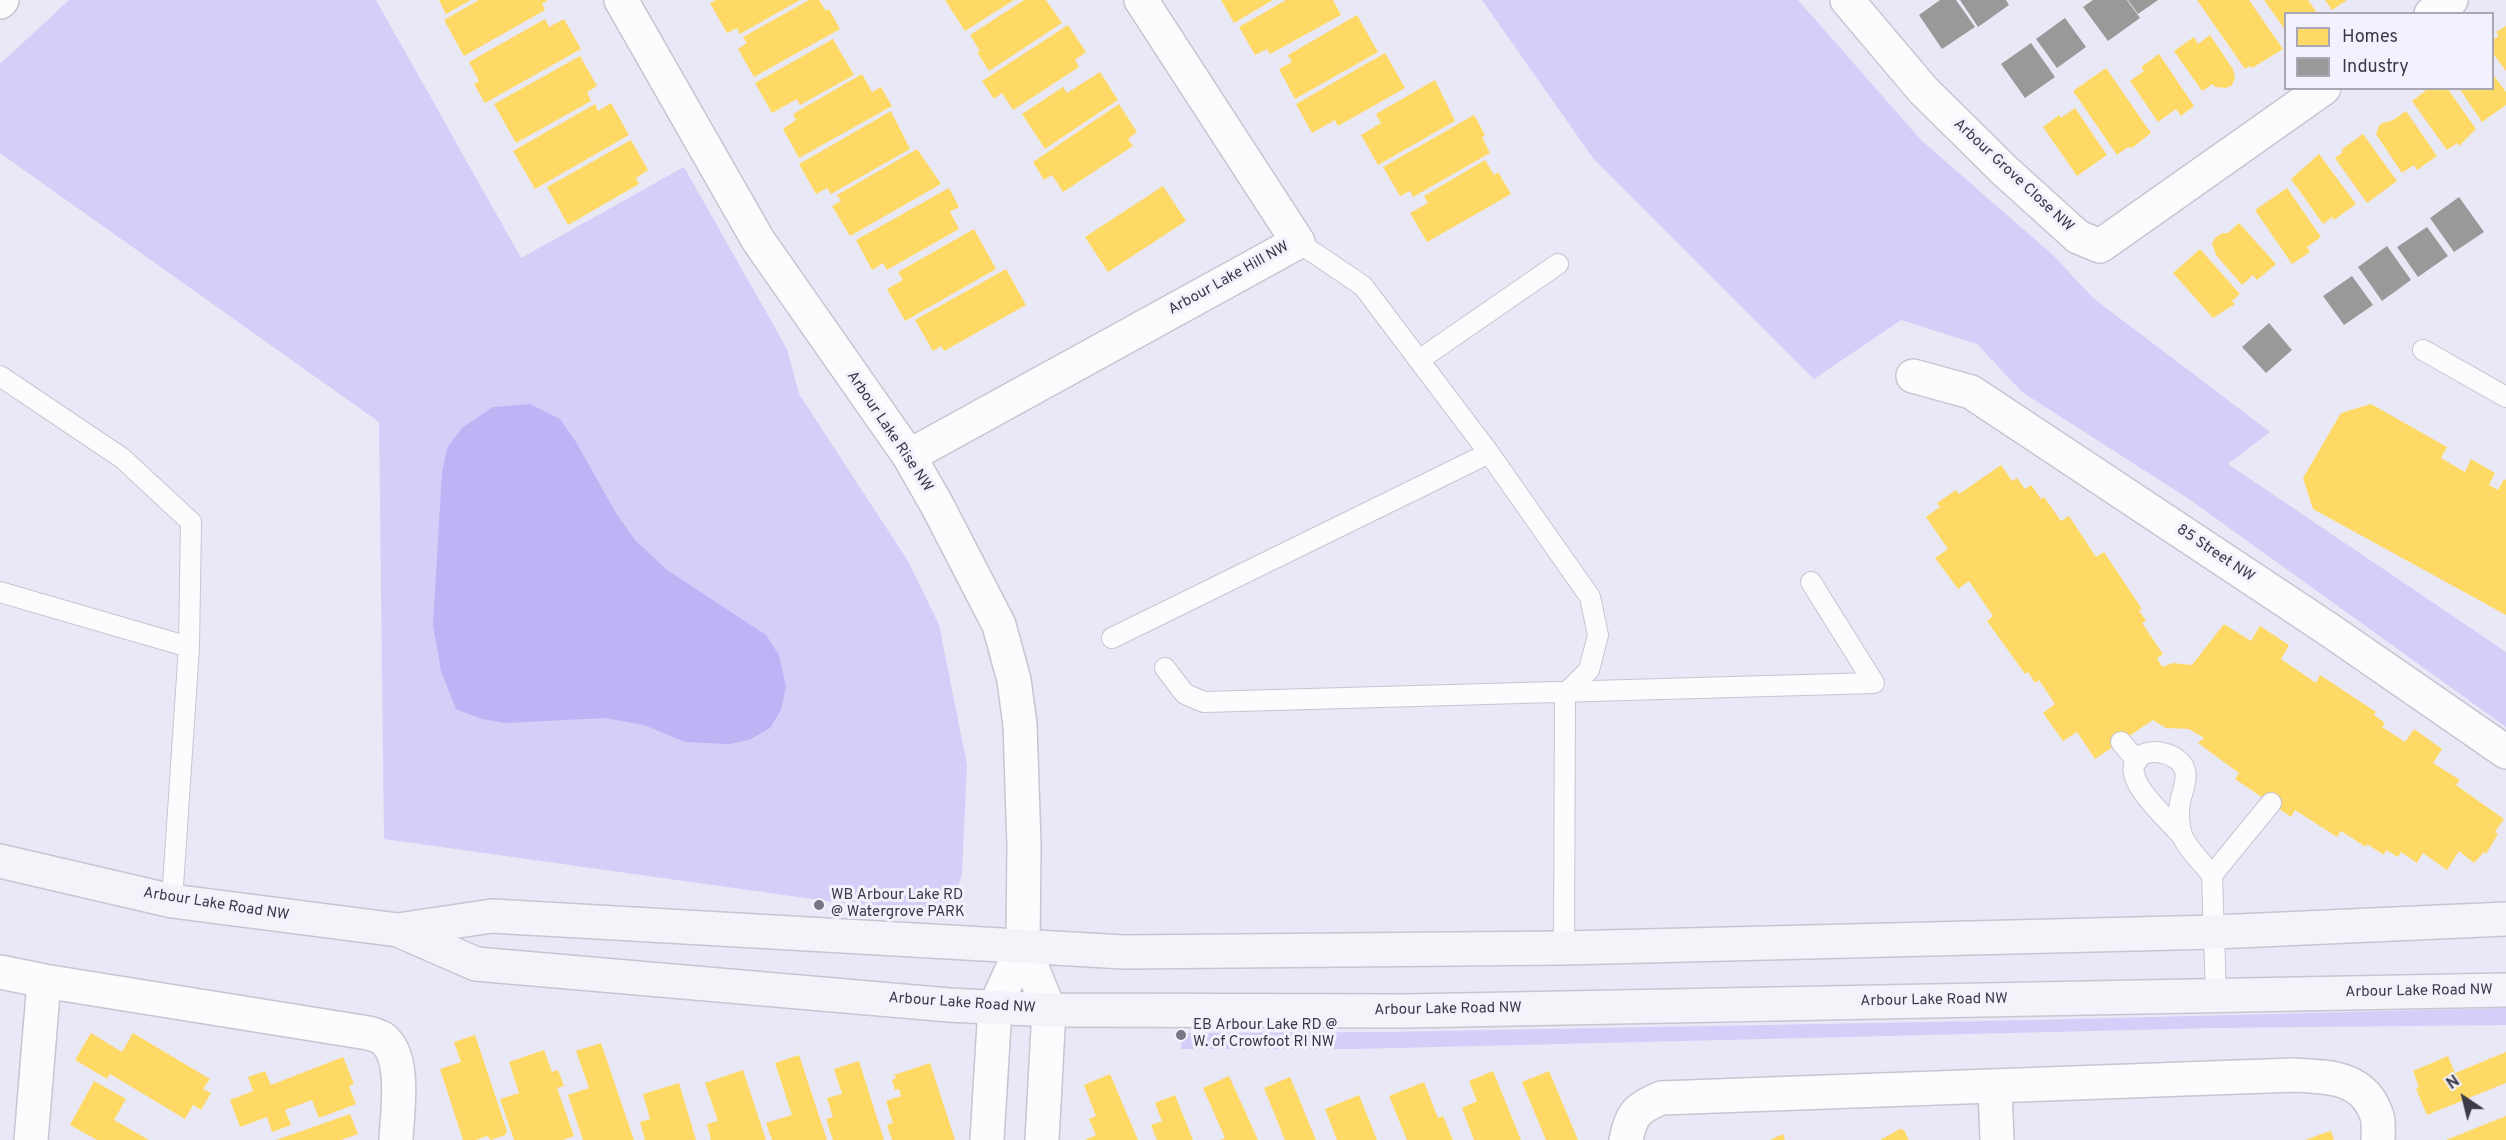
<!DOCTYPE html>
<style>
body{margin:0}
#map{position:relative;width:2506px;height:1140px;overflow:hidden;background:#e9e8f6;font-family:Overpass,sans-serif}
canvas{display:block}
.legend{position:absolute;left:2284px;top:12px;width:210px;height:78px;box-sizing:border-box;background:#f2f1fe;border:2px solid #a9a7b4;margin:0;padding:8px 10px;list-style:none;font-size:18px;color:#3b3946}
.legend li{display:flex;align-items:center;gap:12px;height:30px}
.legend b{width:30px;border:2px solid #a9a7b4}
.north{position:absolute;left:2434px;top:1068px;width:60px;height:60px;-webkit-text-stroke:4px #f2f1fe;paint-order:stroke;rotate:325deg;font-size:16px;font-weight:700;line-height:24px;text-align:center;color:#3b3946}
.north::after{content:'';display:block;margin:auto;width:21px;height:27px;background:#3b3946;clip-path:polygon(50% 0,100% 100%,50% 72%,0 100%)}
</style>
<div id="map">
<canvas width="2506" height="1140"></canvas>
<ul class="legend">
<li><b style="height:16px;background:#ffd966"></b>Homes</li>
<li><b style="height:16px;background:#999"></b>Industry</li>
</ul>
<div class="north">N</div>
</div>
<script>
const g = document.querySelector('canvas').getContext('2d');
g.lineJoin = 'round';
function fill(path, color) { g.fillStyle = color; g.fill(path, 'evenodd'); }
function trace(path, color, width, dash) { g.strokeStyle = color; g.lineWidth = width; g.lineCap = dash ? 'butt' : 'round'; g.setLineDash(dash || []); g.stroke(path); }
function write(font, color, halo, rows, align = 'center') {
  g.font = font + ' Overpass,sans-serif'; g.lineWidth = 6; g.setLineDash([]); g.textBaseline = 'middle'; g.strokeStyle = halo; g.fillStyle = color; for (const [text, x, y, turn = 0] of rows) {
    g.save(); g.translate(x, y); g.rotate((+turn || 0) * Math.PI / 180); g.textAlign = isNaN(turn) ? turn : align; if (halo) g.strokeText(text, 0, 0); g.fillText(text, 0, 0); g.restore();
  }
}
fill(new Path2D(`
 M69,0H376L521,258L684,167L787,349L799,394L908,561L939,625L967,765L962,874L955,896L940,908L884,909L384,839L379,422L0,153V64Z
 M1482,0H1798L1921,140L2054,256L2093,298L2270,432L2228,464L2506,652V727L2189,499L2022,392L1977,344L1901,320L1814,379L1593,158Z
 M2506,1008V1025L2214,1028L1354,1049H1181L1182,1033L1385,1032L2035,1020Z`), '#d4cef9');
fill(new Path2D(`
 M530,404L560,419L576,442L616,513L635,540L667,570L766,635L779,655L786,687L781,710L770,728L749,740L729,744L685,742L644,725L605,718L505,723L482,719L456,709L441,671L433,625L442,473L447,448L462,428L493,407Z`), '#beb3f5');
fill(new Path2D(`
 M439,0H471L446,14Z
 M479,0H548L542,4L545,10L464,56L444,20Z
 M716,0H800L740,34L737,28L727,33L710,3Z
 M809,0H819L826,11L829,9L840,29L754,77L738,49L747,43L743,37Z
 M945,0H1014L965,31Z
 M1024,0H1046L1062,23L989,71L977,52L980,51L970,35Z
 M1221,0H1273L1234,23Z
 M1286,0H1333L1341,15L1270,54L1267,49L1255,55L1239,27Z
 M2197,0H2249L2283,49L2252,68L2250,66L2245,69Z
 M2264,0H2308L2318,14H2286V31Z
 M2325,0H2347L2332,10Z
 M1357,15L1378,52L1295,99L1279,69L1292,62L1288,55Z
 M545,19L549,27L564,19L581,49L485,103L474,84L479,81L469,62Z
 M1068,25L1086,52L1075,60L1079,67L1013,110L1002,93L994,99L982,81Z
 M2506,26V71L2492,52V40L2499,36L2496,32Z
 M2210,35L2233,69L2235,78L2232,85L2226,88L2215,87L2213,84L2202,91L2174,51L2194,37L2198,44Z
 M833,39L854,75L800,105L797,99L772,113L755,83Z
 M1385,53L1405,88L1338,126L1335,120L1312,133L1296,104Z
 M2159,54L2194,106L2181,116L2176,109L2158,122L2130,81L2144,71L2141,67Z
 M580,56L597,86L587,92L591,101L516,143L494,104Z
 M2106,68L2151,133L2132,148L2128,147L2117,155L2073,91Z
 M1100,72L1118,100L1045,149L1022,114L1063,87L1067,93Z
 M2492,73L2506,92V105L2482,122L2459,88H2492Z
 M862,74L872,92L881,87L892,106L799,158L783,129L796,120L793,114Z
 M1435,80L1455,121L1378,165L1361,135L1381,123L1376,114Z
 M2429,88H2447L2476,129L2459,146L2457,143L2447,150L2412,101Z
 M611,103L629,135L535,189L513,151L595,104L598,111Z
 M1119,104L1137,132L1128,139L1133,146L1063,192L1052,175L1044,180L1033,162Z
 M2075,108L2107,155L2077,176L2043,127L2059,115L2061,118Z
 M891,111L910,149L831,194L827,188L816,194L799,164Z
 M2406,111L2437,156L2417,170L2414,165L2402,173L2376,134L2380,124L2393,120Z
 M1474,115L1485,135L1482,137L1490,153L1413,197L1410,191L1400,196L1383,167Z
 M2363,134L2397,181L2367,203L2335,158L2343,152L2341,150Z
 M631,140L648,170L636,178L639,184L568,225L547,187Z
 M917,149L941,184L850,236L832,206L841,201L837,195Z
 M2319,154L2356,204L2334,220L2332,217L2323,224L2291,179Z
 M1485,160L1494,175L1498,172L1511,194L1427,242L1410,213L1428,203L1424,196Z
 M1163,186L1186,221L1108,272L1085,237Z
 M949,188L959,207L950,212L959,229L887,270L883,263L872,270L856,240Z
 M2287,188L2321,237L2307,247L2310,252L2292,264L2255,210Z
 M2239,223L2276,264L2257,280L2253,275L2242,285L2216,255L2212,244L2215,238L2223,233H2228Z
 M974,229L996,269L905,321L887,289L903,280L898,272Z
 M2200,249L2240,294L2232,301L2235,304L2213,318L2173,273Z
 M1006,269L1026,305L944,351L941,346L933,351L915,320Z
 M2371,404L2447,447L2441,458L2465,472L2471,459L2495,473L2489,485L2498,490L2504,479L2506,480V615L2313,509L2303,478L2341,413Z
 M2001,465L2012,481L2017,478L2025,489L2031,485L2041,499L2044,497L2061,521L2069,516L2096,557L2104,552L2142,609L2139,610L2146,621L2142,623L2163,654L2157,658L2162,667L2173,663L2192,665L2224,624L2251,641L2260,626L2289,645L2281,659L2316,683L2320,675L2376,712L2374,715L2385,723L2382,727L2405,742L2414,729L2442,749L2433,763L2460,780L2456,785L2504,819L2495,832L2498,834L2486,854L2484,852L2474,863L2459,851L2447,870L2423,853L2417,863L2401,852L2398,857L2386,850L2384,855L2367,844L2366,847L2341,831L2337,837L2295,810L2291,817L2235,779L2239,773L2198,743L2204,738L2189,729L2166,728L2153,720L2095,759L2077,732L2063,741L2043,713L2055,704L2039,680L2035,683L2028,672L2025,674L1987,621L1993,616L1969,581L1958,589L1935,558L1948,549L1926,517L1940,507L1937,503L1956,490L1959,494Z
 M91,1033L122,1052L133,1033L210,1079L203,1089L211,1093L201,1110L193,1105L185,1119L110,1074L107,1079L75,1060Z
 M475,1035L507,1131L505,1135L491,1140L487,1136L476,1140H463L440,1069L461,1062L454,1042Z
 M601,1043L634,1140H583L568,1095L589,1088L576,1051Z
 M544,1050L552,1072L558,1070L564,1086L557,1088L574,1136L563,1140H514L500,1099L519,1093L509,1062Z
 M2506,1052V1083L2427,1115L2416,1089L2419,1087L2413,1071L2448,1056L2455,1073Z
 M799,1055L827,1140H772L766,1123L792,1115L775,1063Z
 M343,1057L354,1084L349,1086L356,1104L319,1118L312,1100L285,1110L291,1125L272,1132L267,1117L240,1127L230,1100L253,1091L248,1077L265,1071L271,1085Z
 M859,1061L884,1140H833L826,1119L833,1117L827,1098L842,1094L834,1069Z
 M930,1063L955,1140H892L887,1125L893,1123L886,1101L901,1096L899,1089L895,1090L892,1080L896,1078L894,1075Z
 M743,1070L766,1140H711L707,1124L718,1121L705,1083Z
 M1493,1071L1521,1140H1474L1462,1108L1477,1101L1469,1081Z
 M1549,1071L1578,1140H1546L1522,1082Z
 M1110,1074L1138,1140H1085L1096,1135L1089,1119L1096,1116L1084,1085Z
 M1229,1076L1258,1140H1220L1225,1138L1203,1088Z
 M1290,1077L1316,1140H1285L1264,1088Z
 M94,1081L126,1099L114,1120L149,1140H97L70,1125Z
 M1424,1082L1438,1118L1443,1116L1453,1140H1407L1389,1096Z
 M679,1083L696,1140H645L640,1122L650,1119L643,1094Z
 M1175,1095L1193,1140H1157L1151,1125L1162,1121L1155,1103Z
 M1359,1095L1377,1140H1337L1325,1109Z
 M350,1114L358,1134L341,1140H276Z
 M2506,1116V1140H2446Z
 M1900,1129L1904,1130L1909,1140H1880Z
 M2331,1131L2334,1140H2305L2324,1133Z
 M1783,1134L1785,1140H1770Z`), '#ffd966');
fill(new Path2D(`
 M1940,0H1956L1975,27L1942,49L1919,15Z
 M1960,0H2006L2009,5L1978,27Z
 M2093,0H2127L2140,18L2108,41L2083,7Z
 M2128,0H2158L2138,14Z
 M2065,18L2086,47L2057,68L2036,39Z
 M2031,43L2055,77L2025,98L2001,64Z
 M2459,197L2484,232L2454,252L2430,218Z
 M2427,227L2448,256L2418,277L2397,247Z
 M2387,246L2411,280L2382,301L2358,267Z
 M2352,276L2373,305L2344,325L2323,296Z
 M2269,323L2292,350L2266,373L2242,347Z`), '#999');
const lane = new Path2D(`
 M1298,242L1363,286L1489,453L1590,597L1598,635L1589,670L1565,694L1564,948
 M2423,350L2506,397
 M1419,360L1558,264
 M0,376L122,458L191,522L189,647
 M0,592L189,647L172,901
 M1112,638L1489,453
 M1165,668L1185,694L1204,702L1874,683L1811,582
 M2121,742L2137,761
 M2182,836C2169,821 2138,793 2134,774C2129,747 2167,747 2181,763C2191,775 2182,790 2180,803C2178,812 2179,826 2182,835C2186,847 2204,865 2212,875
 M2216,995L2212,875L2271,803`);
const street = new Path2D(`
 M621,0L758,240L909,456L937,505L999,625L1014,680L1020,725L1024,845L1023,945L1049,1010L1042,1140
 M1847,0L1923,90L2005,171L2078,237L2100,246L2324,88
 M0,2L2,0
 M2431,14L2451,0
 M1913,376L1971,392L2328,629L2506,752
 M909,456L1298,242L1141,0
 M0,972L44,981L368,1033C373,1034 378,1036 382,1038C407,1056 397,1113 396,1140
 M1995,1087L1997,1140
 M31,1140L44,981
 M987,1140L995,1007L1023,945
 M1626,1140C1631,1114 1637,1108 1661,1098L2294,1075C2328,1077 2364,1076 2377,1116C2379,1123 2378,1133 2378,1140`);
const secondary = new Path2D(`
 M0,861L172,901L398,930L492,916L1124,952L1564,948L2215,932L2506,919
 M398,930L476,964L949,1005L1049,1010L1407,1011L2506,990`);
trace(lane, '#c7c5d2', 22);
trace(street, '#c7c5d2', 36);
trace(secondary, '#c7c5d2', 36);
trace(lane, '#fcfcfe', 20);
trace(street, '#fcfcfe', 33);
trace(secondary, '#f4f3f9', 33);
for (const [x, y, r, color] of [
 [819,905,6,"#787684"],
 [1181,1035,6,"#787684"]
]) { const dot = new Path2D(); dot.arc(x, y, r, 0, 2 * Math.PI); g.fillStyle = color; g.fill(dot); trace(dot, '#f2f1fe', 2); }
write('15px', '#3b3946', '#f2f1fe', [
 ["Arbour Grove Close NW",2013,176,43],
 ["Arbour Lake Hill NW",1229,279,-29],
 ["Arbour Lake Rise NW",889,432,56],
 ["85 Street NW",2215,554,34],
 ["Arbour Lake Road NW",216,905,9],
 ["Arbour Lake Road NW",2419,992,-1],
 ["Arbour Lake Road NW",1934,1001,-1],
 ["Arbour Lake Road NW",962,1004,4],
 ["Arbour Lake Road NW",1448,1010,-1]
]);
write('15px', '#3b3946', '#f2f1fe', [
 ["WB Arbour Lake RD",831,896],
 ["@ Watergrove PARK",831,913],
 ["EB Arbour Lake RD @",1193,1026],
 ["W. of Crowfoot RI NW",1193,1043]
], 'left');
</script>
